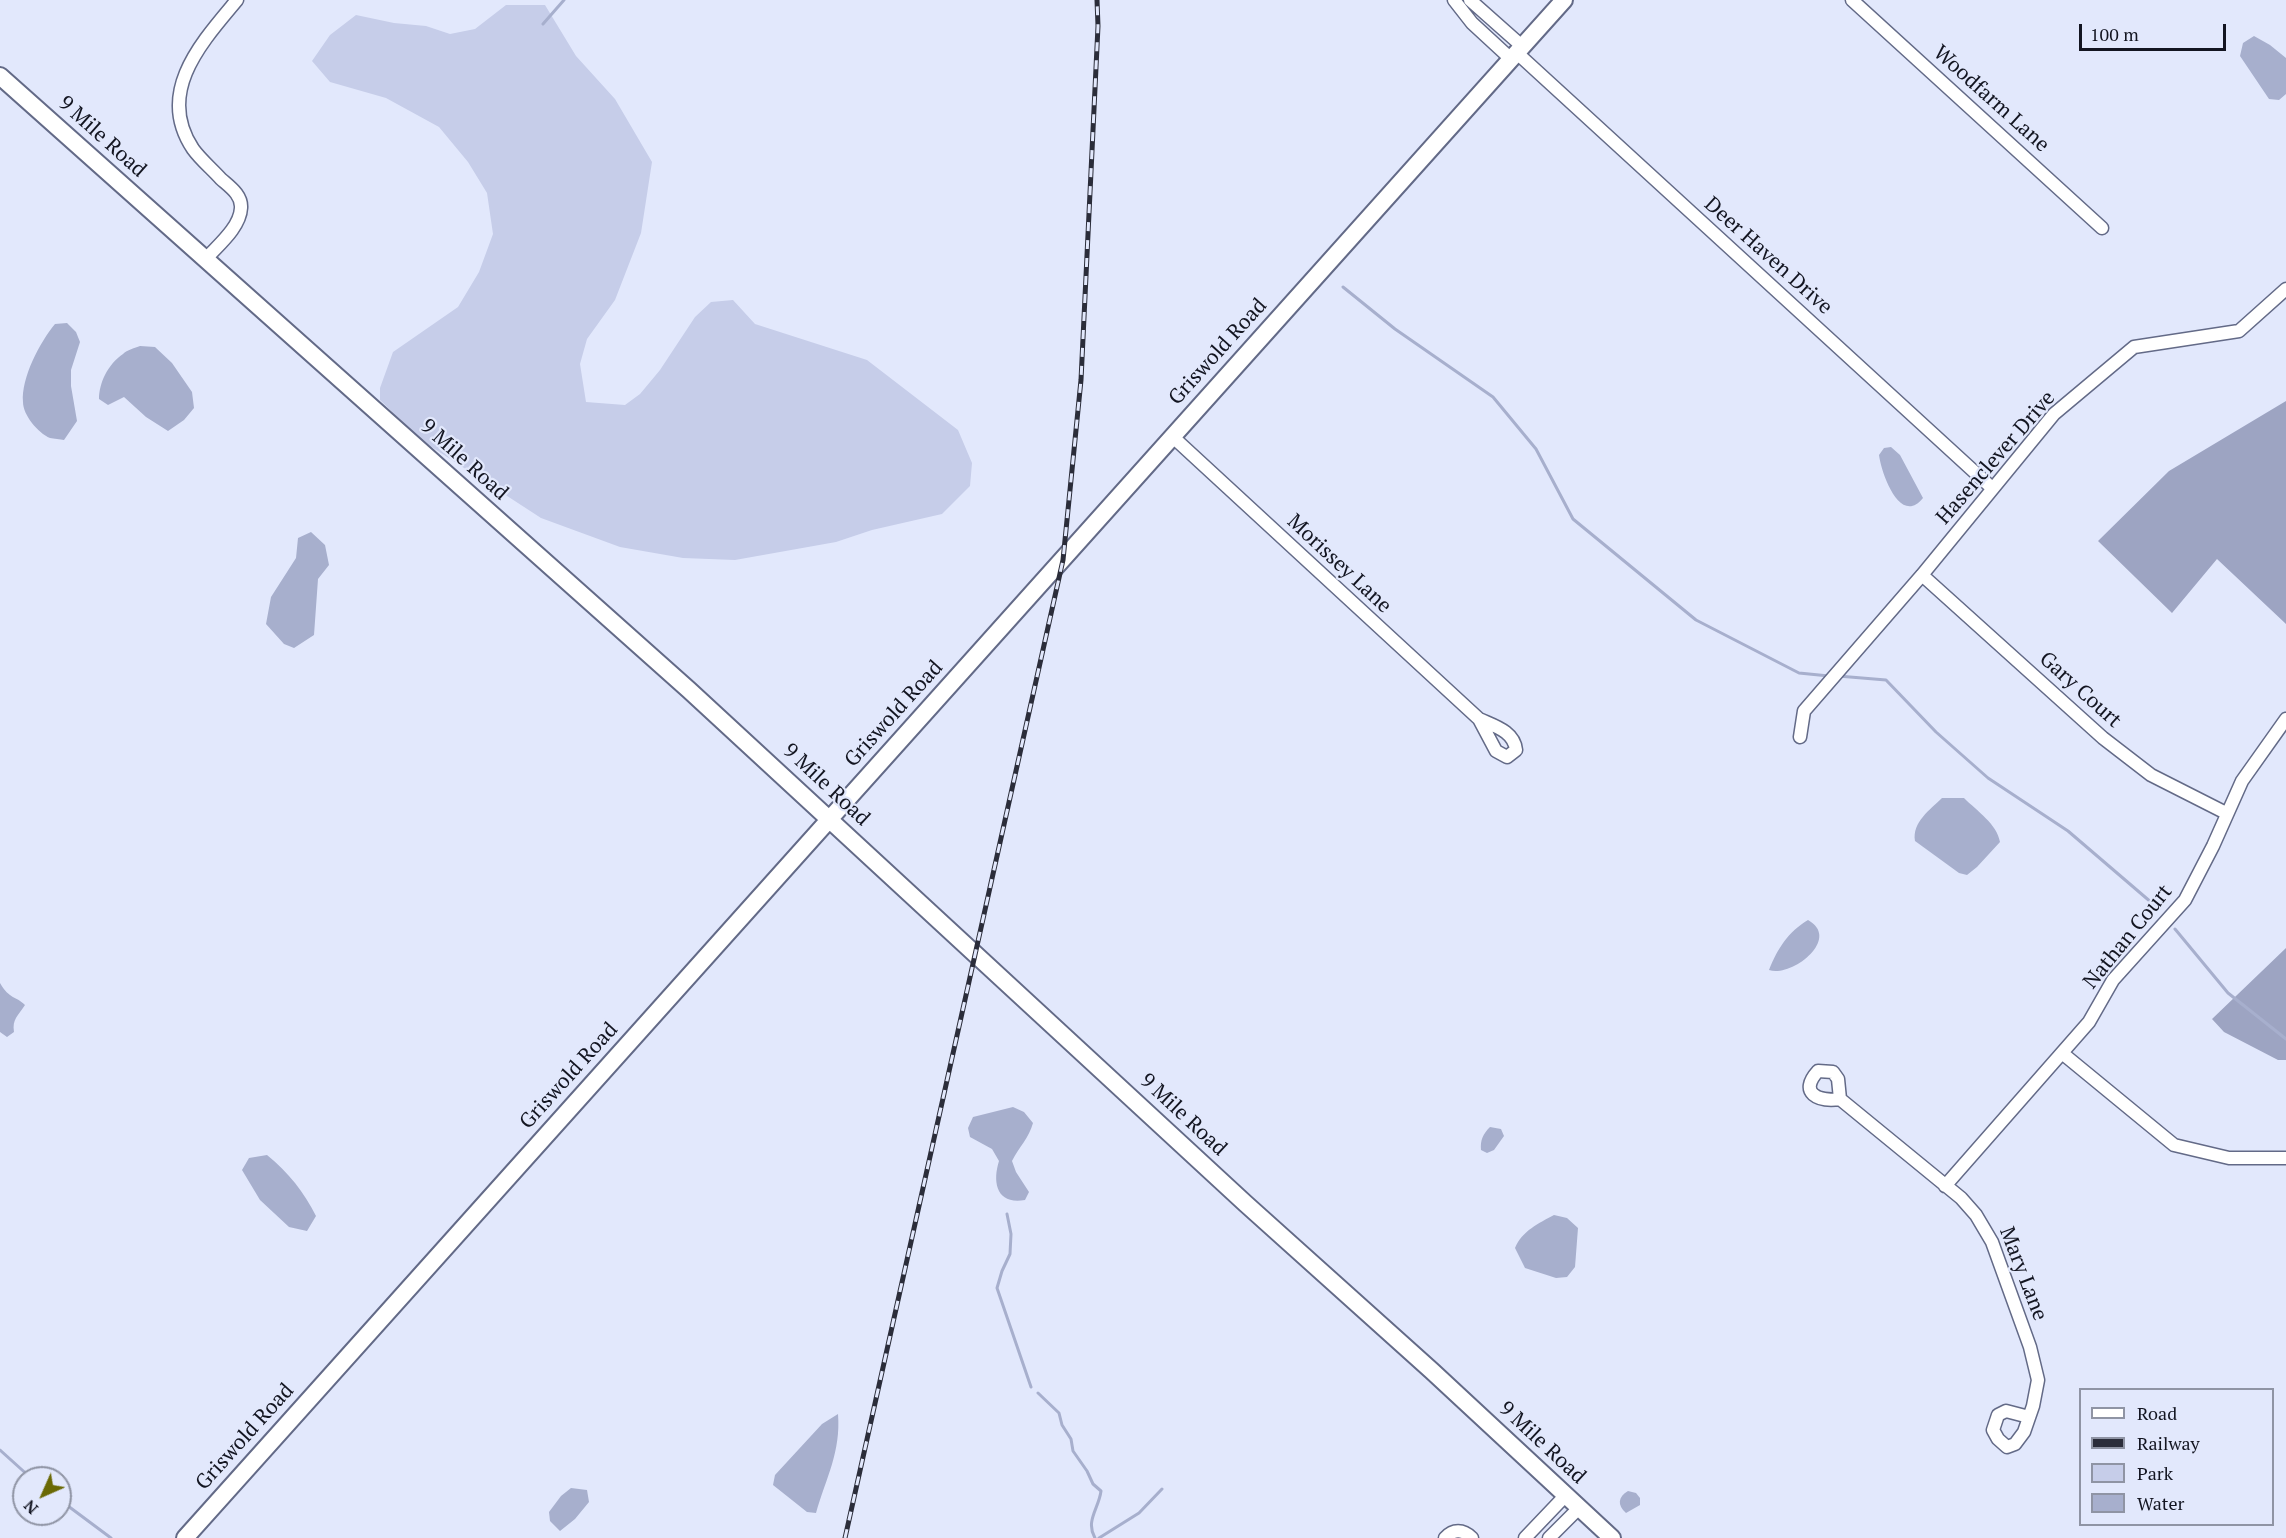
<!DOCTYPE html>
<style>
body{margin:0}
#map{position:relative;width:2286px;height:1538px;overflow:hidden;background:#e2e8fc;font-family:"PT Serif",serif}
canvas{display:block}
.legend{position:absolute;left:2079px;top:1388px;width:195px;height:138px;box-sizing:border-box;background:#e2e8fc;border:2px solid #8f94a4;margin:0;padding:8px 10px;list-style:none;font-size:18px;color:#131521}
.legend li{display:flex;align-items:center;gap:12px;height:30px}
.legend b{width:30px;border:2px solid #8f94a4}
.north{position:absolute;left:12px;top:1466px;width:60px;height:60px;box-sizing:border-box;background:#e2e8fc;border:2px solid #8f94a4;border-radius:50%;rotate:225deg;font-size:16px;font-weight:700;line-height:24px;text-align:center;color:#131521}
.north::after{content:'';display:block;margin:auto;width:21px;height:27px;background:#6a6905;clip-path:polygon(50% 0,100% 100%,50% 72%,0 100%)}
.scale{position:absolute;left:2079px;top:24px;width:147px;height:27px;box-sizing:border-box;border:3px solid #131521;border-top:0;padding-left:8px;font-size:18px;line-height:21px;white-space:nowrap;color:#131521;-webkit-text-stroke:4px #e2e8fc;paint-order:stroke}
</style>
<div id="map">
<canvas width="2286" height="1538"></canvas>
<ul class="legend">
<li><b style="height:8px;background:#fff"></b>Road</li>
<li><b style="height:8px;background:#2b2d3a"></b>Railway</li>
<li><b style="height:16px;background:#c6cde9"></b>Park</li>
<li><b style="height:16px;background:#a7afcd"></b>Water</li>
</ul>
<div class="north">N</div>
<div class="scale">100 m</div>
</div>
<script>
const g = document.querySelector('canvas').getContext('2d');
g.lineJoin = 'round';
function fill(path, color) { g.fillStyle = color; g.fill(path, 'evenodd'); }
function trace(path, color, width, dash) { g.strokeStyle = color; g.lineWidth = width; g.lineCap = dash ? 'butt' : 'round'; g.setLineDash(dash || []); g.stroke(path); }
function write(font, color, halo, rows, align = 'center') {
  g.font = font + ' "PT Serif",serif'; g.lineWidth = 4.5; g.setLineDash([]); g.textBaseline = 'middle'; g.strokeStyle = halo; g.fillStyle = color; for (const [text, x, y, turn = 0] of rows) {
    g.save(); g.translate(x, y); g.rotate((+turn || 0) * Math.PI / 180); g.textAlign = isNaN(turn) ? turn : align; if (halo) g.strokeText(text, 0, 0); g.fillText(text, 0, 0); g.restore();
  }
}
fill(new Path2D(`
 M506,5H545L576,56L615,99L652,162L641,233L615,300L587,339L580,364L586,402L625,405L640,394L660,370L695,317L711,302L733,300L755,324L867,360L958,430L972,463L970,486L942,514L872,530L836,542L735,560L683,558L620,547L541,518L421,440L380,400V388L393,352L458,307L479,272L493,234L487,193L468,162L439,127L386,98L330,82L312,61L330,35L356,15L394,23L426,26L450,34L475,29Z`), '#c6cde9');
fill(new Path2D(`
 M2286,401V624L2217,559L2172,613L2098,541L2169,471Z
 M2286,948V1060H2278L2224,1032L2212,1019Z`), '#9da4c2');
fill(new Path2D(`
 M2254,36L2270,45L2286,58V94L2279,100L2269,99L2240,56L2243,43Z
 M67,323L76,332L80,342L71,370V386L77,421L64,440C60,439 54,439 50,438C38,433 23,415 23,402C21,378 40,342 55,324Z
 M140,346L155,347L172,363L192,392L194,408L184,420L168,431L146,417L124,397L108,405L99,399C99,383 108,364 123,354C127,350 135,348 140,346Z
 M1891,447L1900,455L1923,498C1900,527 1881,472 1879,455L1884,448Z
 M311,532L325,545L329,565L318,579L314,635L294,648L284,644L266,624L271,597L296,558L298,538Z
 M1942,798H1964C1977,811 1997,824 2000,842L1977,867L1967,875L1959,873L1915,841C1912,822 1930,810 1942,798Z
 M1808,920C1842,939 1791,978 1769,970C1778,948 1788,932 1808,920Z
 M0,983C10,1000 15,995 25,1005C18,1016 12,1019 14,1032L7,1037L0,1032Z
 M1013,1107L1024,1112L1033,1123C1029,1138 1019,1147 1012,1161L1016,1172L1029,1192L1025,1200C997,1205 992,1183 999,1161L992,1149L970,1137L968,1128L973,1117Z
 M1490,1127L1501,1129L1504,1136L1494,1150L1487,1153L1481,1150C1480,1140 1483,1134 1490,1127Z
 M267,1155C289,1173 304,1192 316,1216L307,1231L289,1227L260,1200L242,1170L249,1158Z
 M1554,1215L1567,1218L1578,1228L1575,1267L1567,1277L1556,1278L1525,1268L1515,1248C1522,1231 1539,1223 1554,1215Z
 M838,1414C841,1452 826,1478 816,1513L807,1512L773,1485L775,1475L822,1424Z
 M571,1488L587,1490L589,1502L575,1519L560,1531L550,1521L549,1512L561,1496Z
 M1628,1491L1636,1493L1640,1498V1505L1626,1513C1617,1505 1618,1497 1628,1491Z`), '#a7afcd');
trace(new Path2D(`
 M543,24L564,0
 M1343,287L1395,329L1493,397L1536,449L1573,519L1696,620L1799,673L1829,676
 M1838,676L1886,680L1936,732L1988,778L2068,831L2159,909
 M2175,929L2228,993L2286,1039
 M1007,1214L1011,1234L1010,1254L1002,1271L997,1288L1031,1387
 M1038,1393L1059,1413L1062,1425L1071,1439L1073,1451L1087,1471L1093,1484L1101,1491C1099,1508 1085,1521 1095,1538
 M0,1450L31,1478
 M60,1500L111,1538
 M1099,1538L1139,1513L1162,1489`), '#a7afcd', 3);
const street = new Path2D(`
 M1454,0L1472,23L1511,59
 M1470,0L1523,47
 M1852,0L2102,228
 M1517,53L1992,488
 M205,260C217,246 240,228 241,208C242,195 230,187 221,179C212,169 201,160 193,149C155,92 202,42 237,0
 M1173,437L1479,719C1494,726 1514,731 1516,750L1507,757L1496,751L1479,719
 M1922,575L2103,738L2151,775L2226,813
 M1800,737L1804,711L1922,575L2054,414L2134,347L2239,331L2286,289
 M2062,1053L2174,1145L2229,1158H2286
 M1840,1099L1838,1079L1833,1072L1818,1071C1798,1093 1818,1102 1840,1099L1961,1198L1976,1215L1992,1242L2030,1347L2038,1380L2033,1406L2024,1432L2015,1444L2007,1447L1998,1439L1993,1430L1998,1415L2006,1411L2029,1417
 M1945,1186L2089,1022L2113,980L2185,900L2213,846L2242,781L2286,719
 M1445,1538C1453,1529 1463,1529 1472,1538
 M1525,1538L1565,1496
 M1549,1538L1579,1508`);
const secondary = new Path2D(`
 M0,76L689,690L1246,1204L1432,1371L1612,1538
 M185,1538L1564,0`);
trace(street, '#636a87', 15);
trace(secondary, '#636a87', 20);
trace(street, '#fff', 12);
trace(secondary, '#fff', 16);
const rail = new Path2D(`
 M845,1538L1063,560L1081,380L1098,26L1097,0`);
trace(rail, '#2b2d3a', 5);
trace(rail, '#e2e8fc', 3, [9]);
write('21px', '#131521', '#e2e8fc', [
 ["Woodfarm Lane",1991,99,42],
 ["9 Mile Road",102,137,42],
 ["Deer Haven Drive",1768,256,42],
 ["Griswold Road",1218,352,-48],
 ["Hasenclever Drive",1996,458,-49],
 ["9 Mile Road",464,460,42],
 ["Morissey Lane",1339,564,43],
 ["Gary Court",2080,690,42],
 ["Griswold Road",894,714,-48],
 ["9 Mile Road",826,785,43],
 ["Nathan Court",2128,937,-51],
 ["Griswold Road",569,1076,-48],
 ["9 Mile Road",1183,1115,43],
 ["Mary Lane",2023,1274,69],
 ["Griswold Road",245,1437,-48],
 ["9 Mile Road",1542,1443,43]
]);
</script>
